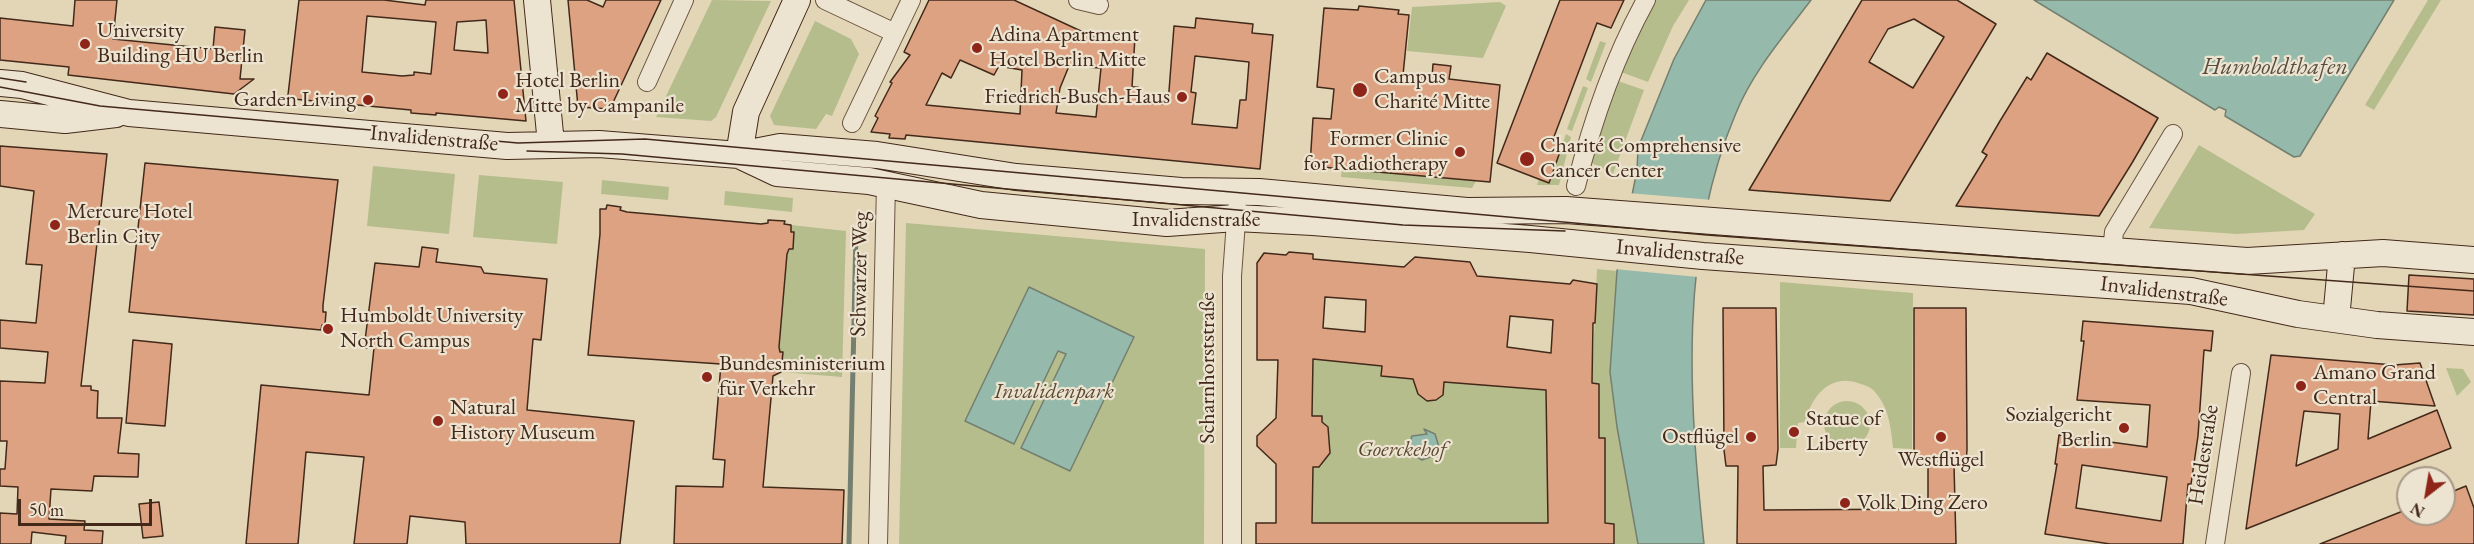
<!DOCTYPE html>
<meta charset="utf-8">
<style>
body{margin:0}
#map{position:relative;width:2474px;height:544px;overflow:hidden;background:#e2d6b6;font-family:"EB Garamond",serif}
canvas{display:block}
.north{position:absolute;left:2396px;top:466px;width:60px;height:60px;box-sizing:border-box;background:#ece4d0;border:2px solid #a89987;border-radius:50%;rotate:211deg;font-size:16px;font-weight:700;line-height:24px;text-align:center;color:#43291a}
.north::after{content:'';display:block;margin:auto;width:21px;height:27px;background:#8f2418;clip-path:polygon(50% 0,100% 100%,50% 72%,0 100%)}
.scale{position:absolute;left:18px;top:499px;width:134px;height:27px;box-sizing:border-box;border:3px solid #43291a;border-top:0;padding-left:8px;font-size:18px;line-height:21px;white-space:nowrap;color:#43291a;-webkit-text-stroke:4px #ece4d0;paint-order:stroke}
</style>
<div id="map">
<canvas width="2474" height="544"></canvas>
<div class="north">N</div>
<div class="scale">50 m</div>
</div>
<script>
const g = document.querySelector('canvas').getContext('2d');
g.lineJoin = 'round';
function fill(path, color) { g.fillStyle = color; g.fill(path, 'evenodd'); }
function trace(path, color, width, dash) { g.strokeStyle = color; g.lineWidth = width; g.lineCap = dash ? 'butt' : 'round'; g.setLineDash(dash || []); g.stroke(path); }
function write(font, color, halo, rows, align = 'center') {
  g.font = font + ' "EB Garamond",serif'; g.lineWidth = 4.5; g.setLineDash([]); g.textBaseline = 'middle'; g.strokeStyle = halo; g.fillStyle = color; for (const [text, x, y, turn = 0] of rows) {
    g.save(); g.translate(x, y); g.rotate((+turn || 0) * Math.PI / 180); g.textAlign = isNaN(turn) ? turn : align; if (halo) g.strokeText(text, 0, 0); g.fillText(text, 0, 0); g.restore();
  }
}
fill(new Path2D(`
 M712,0L771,1L716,117L711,121L656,117Z
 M1654,0H1689L1673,26L1648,82L1621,72Z
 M2428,0H2441L2374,110L2365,105Z
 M1500,2L1506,6L1483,58L1407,51L1412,7Z
 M815,21L851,39L859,54L832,116L826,114L816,129L774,125L770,116Z
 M1600,41L1606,43L1591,82L1586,79Z
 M1618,81L1644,90L1613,174L1588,161Z
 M1583,86L1588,88L1572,131L1567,129Z
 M1566,134L1571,137L1559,185H1537L1539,179L1549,182Z
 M2199,145L2315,214L2304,230L2237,234L2149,228Z
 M373,166L455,174L449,234L367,226Z
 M1342,169L1476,181L1472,188L1341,177Z
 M479,175L563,182L557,244L473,237Z
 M602,180L669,187L668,200L601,194Z
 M725,191L793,198L792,212L724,205Z
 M906,223L1205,249L1204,544H899Z
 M791,225L846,231L842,377L781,372L783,353L780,352L779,347L787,254L794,232H791Z
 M1597,269L1617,271L1610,372L1617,428L1638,544H1614V524L1605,523V439L1599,438V384L1592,383Z
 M1780,282L1913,293L1912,449L1893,448C1891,428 1889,407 1874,391C1870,386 1863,385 1858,383C1830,373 1811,397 1805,422L1798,423L1796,448H1780Z
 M1313,359L1382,366V376L1546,390L1548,523H1312L1313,467L1322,466V458L1330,452L1328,427L1322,424V416H1312Z
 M2446,368L2463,369L2471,382L2457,396Z
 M1824 424a23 23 0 1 1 46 0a23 23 0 1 1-46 0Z`), '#b6bd8c');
const water = new Path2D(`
 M1706,0H1811C1784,36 1753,71 1736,113C1678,249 1689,401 1704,544H1638L1617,427L1610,372L1617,271L1637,170L1638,148L1674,59Z
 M2034,0H2394L2300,156L2294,157L2225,116L2226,110L2219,107L2215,110Z
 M1029,287L1134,337L1070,471L1021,448L1066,354L1058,351L1014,444L965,421Z
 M1424,429L1435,434L1439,447L1433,456L1422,460L1412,454L1409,444L1412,436L1427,434Z`);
fill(water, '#95b9aa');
trace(water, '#747f70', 1.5);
fill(new Path2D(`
 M1628,193L1713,200L1701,248L1698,277L1614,269Z`), '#e2d6b6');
trace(new Path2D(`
 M849,544L856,233`), '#747f70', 5);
const building = new Path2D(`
 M75,0H117L113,39L213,49L215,27L245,30L240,79H254L234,94L68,75L69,67L0,60V18L73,26Z
 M299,0H384L425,5L426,0H514L526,121L436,113V115L411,113V110L293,99L288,95ZM367,16L436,22L431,74L414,72V75L402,76L362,72ZM486,20L488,53L454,50L457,22Z
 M568,0H587L603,7L606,0H661L610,109L578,107Z
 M929,0H1014L1096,38L1135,37L1132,87H1138L1136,103L1168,104L1174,26L1195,28L1196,18L1253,24L1252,33L1273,35L1260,169L906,135L905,139L889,138L890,134L871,132L878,118L875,116L892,83L890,82L910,55L904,52ZM1195,56L1249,62L1246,100H1240L1237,128L1192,124L1196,93L1191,92ZM960,60L994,75L999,66L1022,70L1020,114L926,105L942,73L951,78ZM1069,66L1101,68L1096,117L1056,113L1060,88Z
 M1560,0H1624L1611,28L1597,23L1552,142L1562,146L1549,183L1497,163Z
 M1862,0H1957L1996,24L1890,201L1749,190ZM1914,19L1944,37L1913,88L1869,62L1888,29Z
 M1359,6L1399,10L1398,14L1409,15L1403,75L1432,78L1433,64L1451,66L1449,79L1500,85L1490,182L1310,166L1313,118L1331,119L1334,89L1317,87L1324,8L1358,10Z
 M2047,53L2158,118L2132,163L2099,216L1956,206L1987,155L1982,152L2000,121L2027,77L2031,80Z
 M0,146L107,154L81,386H91V390L98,391L97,418H122L118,453L139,454L138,477L94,476L92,491L51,489L49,519L85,521L84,530L103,531L102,544H65L66,536L32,532L31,544H0V513L17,514L18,487L0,486V469H5L7,441H0V381L45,383L48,352L0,348V320L36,323L42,265L26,264L34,191L0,186Z
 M145,163L338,180L323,305V312H326L325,325H322L321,330L129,312Z
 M607,205L621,207L620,210L627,212L761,224L768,223V220L785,221L784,224L791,225V232H794L793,249H789L787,254L779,347L780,352H783L781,372L773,376L763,487L844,490L842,544H674L676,486L723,487L725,460L713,459L721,364L588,355L600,234V209H606Z
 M422,247L438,249L436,262L481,267L484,273L547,279L541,340L533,339L527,410L634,421L620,544H466L465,522L410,516L407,544H354L364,457L306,452L298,544H246L261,385L369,395L374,348H364L375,263L419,267Z
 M1289,252L1313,254V259L1404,267L1415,257L1470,262L1477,276L1570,284L1573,280L1597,284L1595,323H1593L1592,383L1599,384V438H1605V523L1614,524V544H1256V523H1276V464L1257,446V436L1276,418L1278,360H1257V263L1264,253L1286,255ZM1325,297L1366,300L1365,332L1323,328ZM1510,316L1553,320L1551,353L1507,347ZM1313,359L1382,366L1381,376L1413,379L1418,394L1427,401L1436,400L1443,395L1444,382L1546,390L1548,523H1312L1313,467H1319L1330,453L1328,427L1322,422V416H1312Z
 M2409,275L2474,279V315L2407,311Z
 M1723,308H1776L1778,449L1776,465L1763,466L1764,510L1928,509V465H1916L1914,449V308H1966L1967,449L1966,465H1954L1956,544H1737L1738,466H1726L1724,450Z
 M2083,321L2213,331L2211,351L2204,350L2198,436L2191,484H2188L2183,544H2110L2045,534L2057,464H2055L2059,435L2147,447L2150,405L2077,400L2084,341H2081ZM2082,465L2167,477L2161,521L2076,508Z
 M133,340L172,344L165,426L126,423Z
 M2271,355L2394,365L2420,363L2435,406L2371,401L2368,439L2437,410L2451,448L2246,529ZM2304,411L2340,414L2338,449L2296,466Z
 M2466,486L2474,508V544H2320L2408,509V514H2444V495Z
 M159,502L163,536L143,538L139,504Z`);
fill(building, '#dca282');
trace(building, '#43291a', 1.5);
const street = new Path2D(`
 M825,0L895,33
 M1078,0L1099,5
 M647,82L684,0
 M852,123L911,0
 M1576,186C1592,122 1614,58 1646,0
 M2112,251L2114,232L2173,134
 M878,544L886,184
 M1232,544V276L1237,208
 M2215,544L2241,373`);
const secondary = new Path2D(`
 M537,0L551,144
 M0,83L22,85L129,113L507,146L599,144L739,155L780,147L877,155L1016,177L1181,191L1259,192L1467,211L1566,210L2247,261L2383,253L2474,260
 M0,114L65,120L116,114
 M739,155L777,173L869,181L981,205L1167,223L1236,218L1313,222L1530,239L1703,256L2191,291L2298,314L2377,325L2474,332
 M739,155L746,112L797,0
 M2336,319L2342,255`);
trace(street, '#6b5441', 20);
trace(secondary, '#43291a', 28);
trace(street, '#ece4d0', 18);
trace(secondary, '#ece4d0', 26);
trace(new Path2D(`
 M0,78L26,82
 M0,87L100,106L518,143L645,139L1707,235L2474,291
 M527,151L622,154L1403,225L1565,231`), '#43291a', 1.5);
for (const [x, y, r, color] of [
 [85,44,6,"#8f2418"],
 [977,48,6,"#8f2418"],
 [1360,90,8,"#8f2418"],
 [503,94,6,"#8f2418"],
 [1182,97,6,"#8f2418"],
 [368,100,6,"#8f2418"],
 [1460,152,6,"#8f2418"],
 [1527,159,8,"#8f2418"],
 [55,225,6,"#8f2418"],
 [328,329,6,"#8f2418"],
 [707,377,6,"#8f2418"],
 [2301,386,6,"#8f2418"],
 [438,421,6,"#8f2418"],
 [2124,428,6,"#8f2418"],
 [1794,432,6,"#8f2418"],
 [1751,437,6,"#8f2418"],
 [1941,437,6,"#8f2418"],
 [1845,503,6,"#8f2418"]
]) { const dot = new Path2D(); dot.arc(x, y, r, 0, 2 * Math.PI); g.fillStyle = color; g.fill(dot); trace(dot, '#ece4d0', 2); }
write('22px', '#43291a', '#ece4d0', [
 ["University",97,31],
 ["Building HU Berlin",97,56],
 ["Adina Apartment",989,35],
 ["Hotel Berlin Mitte",989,60],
 ["Campus",1374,77],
 ["Charité Mitte",1374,102],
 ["Hotel Berlin",515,81],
 ["Mitte by Campanile",515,106],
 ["Friedrich-Busch-Haus",1170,97,"right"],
 ["Garden Living",356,100,"right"],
 ["Former Clinic",1448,139,"right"],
 ["for Radiotherapy",1448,164,"right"],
 ["Charité Comprehensive",1540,146],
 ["Cancer Center",1540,171],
 ["Mercure Hotel",67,212],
 ["Berlin City",67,237],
 ["Humboldt University",340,316],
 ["North Campus",340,341],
 ["Bundesministerium",719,364],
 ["für Verkehr",719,389],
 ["Amano Grand",2313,373],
 ["Central",2313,398],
 ["Natural",450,408],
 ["History Museum",450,433],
 ["Sozialgericht",2112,415,"right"],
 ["Berlin",2112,440,"right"],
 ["Statue of",1806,419],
 ["Liberty",1806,444],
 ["Ostflügel",1739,437,"right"],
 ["Westflügel",1941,460,"center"],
 ["Volk Ding Zero",1857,503]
], 'left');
write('22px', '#43291a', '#ece4d0', [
 ["Invalidenstraße",434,139,5],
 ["Invalidenstraße",1196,220],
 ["Invalidenstraße",1680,253,5],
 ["Schwarzer Weg",860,274,-89],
 ["Invalidenstraße",2164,292,7],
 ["Scharnhorststraße",1208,368,-90],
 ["Heidestraße",2204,455,-81]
]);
write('italic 22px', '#5a4731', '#ece4d0', [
 ["Invalidenpark",1054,392],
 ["Goerckehof",1402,450]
]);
write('italic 24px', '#584d3e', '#ece4d0', [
 ["Humboldthafen",2275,67]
]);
</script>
